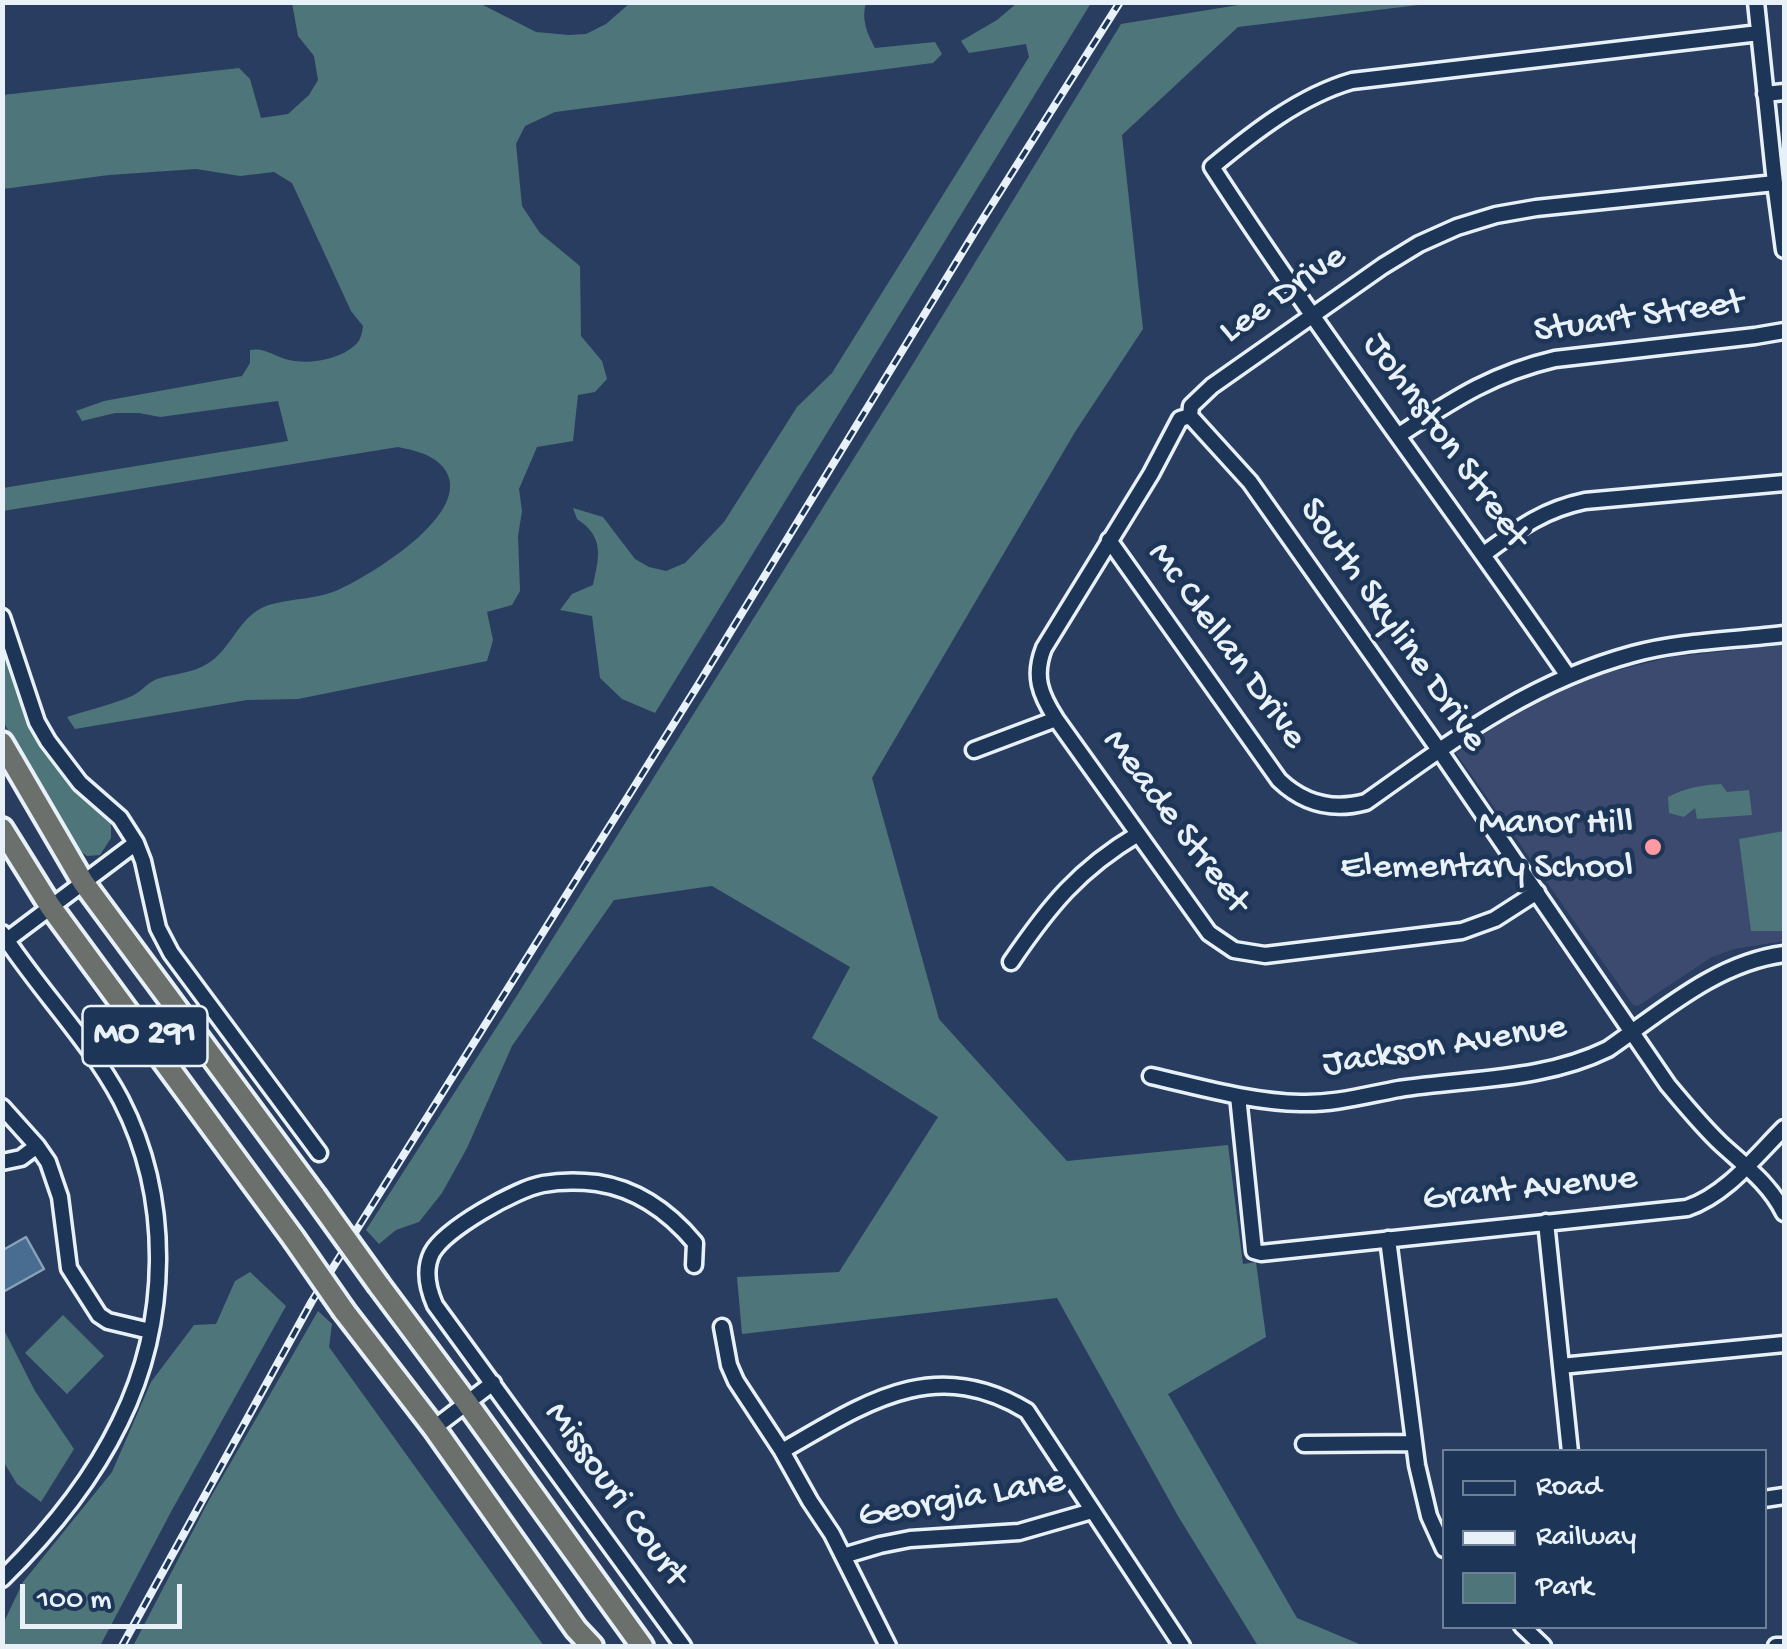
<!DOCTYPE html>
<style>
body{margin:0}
#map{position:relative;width:1787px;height:1649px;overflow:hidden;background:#293d60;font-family:"Gochi Hand",sans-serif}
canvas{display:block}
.frame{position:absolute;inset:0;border:5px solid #e8f1f8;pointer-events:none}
.legend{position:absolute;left:1442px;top:1449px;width:325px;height:180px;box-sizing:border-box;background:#1d3557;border:2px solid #6e8097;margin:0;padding:12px 18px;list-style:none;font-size:30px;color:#e8f1f8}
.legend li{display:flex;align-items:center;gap:20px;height:50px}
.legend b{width:50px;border:2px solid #6e8097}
.scale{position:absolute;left:20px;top:1584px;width:162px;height:45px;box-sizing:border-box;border:5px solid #e8f1f8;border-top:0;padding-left:12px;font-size:30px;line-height:35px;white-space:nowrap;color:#e8f1f8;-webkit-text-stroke:8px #1d3557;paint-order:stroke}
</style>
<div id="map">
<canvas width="1787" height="1649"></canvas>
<div class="frame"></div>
<ul class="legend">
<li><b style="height:12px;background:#1d3557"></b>Road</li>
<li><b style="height:12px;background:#e8f1f8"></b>Railway</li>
<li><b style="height:28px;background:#4e7579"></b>Park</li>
</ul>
<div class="scale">100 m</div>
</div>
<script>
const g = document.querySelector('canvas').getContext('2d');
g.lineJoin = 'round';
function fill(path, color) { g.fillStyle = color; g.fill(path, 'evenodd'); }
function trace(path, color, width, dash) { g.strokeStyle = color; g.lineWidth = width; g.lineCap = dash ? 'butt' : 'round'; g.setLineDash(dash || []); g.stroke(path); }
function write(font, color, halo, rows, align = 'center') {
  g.font = font + ' "Gochi Hand",sans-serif'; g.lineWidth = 9; g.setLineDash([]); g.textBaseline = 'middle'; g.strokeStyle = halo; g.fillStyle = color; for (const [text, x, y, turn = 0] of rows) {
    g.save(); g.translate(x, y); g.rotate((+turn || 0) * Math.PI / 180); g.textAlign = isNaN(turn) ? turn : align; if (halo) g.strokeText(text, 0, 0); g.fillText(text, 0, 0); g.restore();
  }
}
fill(new Path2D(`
 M1784,645V941L1734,949L1712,957L1638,1006L1633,1005L1456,753L1523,708L1551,693L1599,675L1671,657Z`), '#3b4a6e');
fill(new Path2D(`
 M292,3H479L536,32L569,35L586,34L606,24L630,3H866C861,19 867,33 875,48L935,42L942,54L933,63L555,112L525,126L516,144L522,206L540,233L580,266L581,336L602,361L607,379L595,392L578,395L573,441L537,447L519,489L522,511L518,536L520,591L512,605L487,612L493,640L487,661L298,699L247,700L75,729L67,717C88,710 111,705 132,696C141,692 147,683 157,679C172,674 193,673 207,664C232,649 238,617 266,606C289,598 317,600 340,589C371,575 486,506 439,463C428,453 412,450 398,447L3,511V488L288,441L278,401L160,417L139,413H115L82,421L76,411L104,401L242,376L250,363V350C265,347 275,357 289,360C309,365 344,359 358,342C362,337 362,331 363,326L351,311L292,183L274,172L240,176L196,169L109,175L3,189V95L239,68L250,79L261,118L288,114L309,95L318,80L314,56L298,36Z
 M1017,3H1091L655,713L622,699L600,678L592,616L560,610L572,594L593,585C599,557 605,537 577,519L573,508L603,517L635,559L649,567L666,571L685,563L724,522L797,407L832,373L1029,57L1026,44L969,53L961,41L997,20Z
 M1251,3H1435L1238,27L1122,135L1143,329L1075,432L872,778L939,1019L1067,1161L1228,1145L1243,1264L1256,1262L1266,1337L1168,1394L1297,1618L1364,1646H1258L1178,1516L1057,1298L742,1334L737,1277L839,1272L938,1117L812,1038L850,967L712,886L614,900L512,1046L467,1148L442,1193L419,1222L396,1230L379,1244L366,1230L516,997L908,372L1121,24Z
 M2,642L26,715L50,757L81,792L107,814L111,823V838L100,855L87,856L79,850L36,783L3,721Z
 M1721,784L1727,792L1749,790L1752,815L1697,819L1695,808L1684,817L1669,813L1668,797C1685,788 1701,785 1721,784Z
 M1784,831V931H1751L1739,839Z
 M250,1272L286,1306L172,1510L100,1646H3V1624L23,1582L112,1472L151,1382L194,1325L216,1324L235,1281Z
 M318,1311L332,1324L329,1347L544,1646H133L208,1502Z
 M63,1315L104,1356L67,1394L25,1353Z
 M3,1328L35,1391L74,1449L41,1502L17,1484L3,1461Z`), '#4e7579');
const water = new Path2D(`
 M26,1237L44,1269L3,1292V1250Z`);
fill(water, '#496d90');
trace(water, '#89a2ba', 2.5);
const minor = new Path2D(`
 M1756,2L1775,183L1784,250
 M1765,94L1784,92
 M1190,416L1250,482L1439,750L1668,1085C1685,1105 1702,1126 1721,1144C1745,1166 1769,1183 1784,1213
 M1399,435C1453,400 1491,374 1555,359L1755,336L1784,331
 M1109,540L1279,780C1304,804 1333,811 1366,802C1452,741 1529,682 1633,654C1679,641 1736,640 1784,634
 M1484,554C1518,529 1542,510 1585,501L1784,483
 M2,617L37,722L48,741L80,783L120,818L136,843L143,861L158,928L171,953L319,1153
 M1568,676C1451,506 1325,341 1212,167C1253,133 1300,96 1352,81L1759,33
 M974,750L1056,719
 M1537,892L1495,919L1462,931L1265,955L1234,950L1209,933L1056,719C1040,694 1033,676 1044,648L1151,474L1180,419L1190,416L1191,406L1212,386L1383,266L1419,244L1457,227L1496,215L1536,208L1775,183
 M2,933C39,990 89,1040 121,1100C172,1199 169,1323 120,1422C92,1480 48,1534 2,1579
 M7,940L136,843
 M1011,962C1049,906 1079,869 1138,834
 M1151,1076C1200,1087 1250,1102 1301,1103C1335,1104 1366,1095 1399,1089C1470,1078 1543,1081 1608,1049C1663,1011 1716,963 1784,954
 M1238,1096L1254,1251L1261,1253L1687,1208C1726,1195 1755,1157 1784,1128
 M2,1107L37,1146L48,1162L60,1197L69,1268L99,1315L108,1321L150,1331
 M2,1162L21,1158L37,1146
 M1546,1222L1570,1452
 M1388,1239L1417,1465L1429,1516L1444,1549
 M722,1327L729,1365L736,1381L782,1451L810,1501L832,1534L888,1646
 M1561,1366L1784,1344
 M434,1428L493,1383
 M1304,1444L1414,1443
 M782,1451C864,1404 934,1354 1027,1411L1182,1646
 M1764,1499L1784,1496
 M843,1556L880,1545L910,1539L1019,1532L1092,1511
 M1522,1626L1543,1646
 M683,1646L435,1305C428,1289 424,1269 432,1253C445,1229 516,1189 543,1184C560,1181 580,1181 597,1183C637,1189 670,1213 695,1243L694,1265
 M1776,1646H1784`);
const highway = new Path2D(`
 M2,743L83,882L315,1196
 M2,829L50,906L294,1239
 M379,1285L467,1403L642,1646
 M344,1311L434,1428L576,1629L592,1646`);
trace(minor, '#e8f1f8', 21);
trace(highway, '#e8f1f8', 28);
trace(minor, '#1d3557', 14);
trace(highway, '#6b706d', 20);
const rail = new Path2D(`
 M122,1646L312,1301L698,685L979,225L1120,2`);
trace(rail, '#e8f1f8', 8);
trace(rail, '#1d3557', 4, [11]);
const highwayBridge = new Path2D(`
 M315,1196L379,1285
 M294,1239L344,1311`);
trace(highwayBridge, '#e8f1f8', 28, []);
trace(highwayBridge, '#6b706d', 20);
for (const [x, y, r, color] of [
 [1653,847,10,"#ff9aa2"]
]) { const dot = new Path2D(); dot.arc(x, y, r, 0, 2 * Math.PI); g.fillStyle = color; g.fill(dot); trace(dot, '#1d3557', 4); }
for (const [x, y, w] of [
 [145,1036,125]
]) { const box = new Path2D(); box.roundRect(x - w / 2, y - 30, w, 60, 8); g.fillStyle = '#1d3557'; g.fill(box); trace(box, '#e8f1f8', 2.5); }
write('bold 35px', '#e8f1f8', null, [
 ["MO 291",145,1036]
]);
write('38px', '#e8f1f8', '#1d3557', [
 ["Lee Drive",1284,296,-35],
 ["Stuart Street",1639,319,-8],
 ["Johnston Street",1444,442,54],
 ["South Skyline Drive",1391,626,55],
 ["Mc Clellan Drive",1225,647,54],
 ["Meade Street",1174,823,53],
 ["Jackson Avenue",1445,1048,-9],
 ["Grant Avenue",1530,1191,-6],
 ["Missouri Court",614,1496,54],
 ["Georgia Lane",962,1501,-10]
]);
write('38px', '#e8f1f8', '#1d3557', [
 ["Manor Hill",1633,825],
 ["Elementary School",1633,869]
], 'right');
</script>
